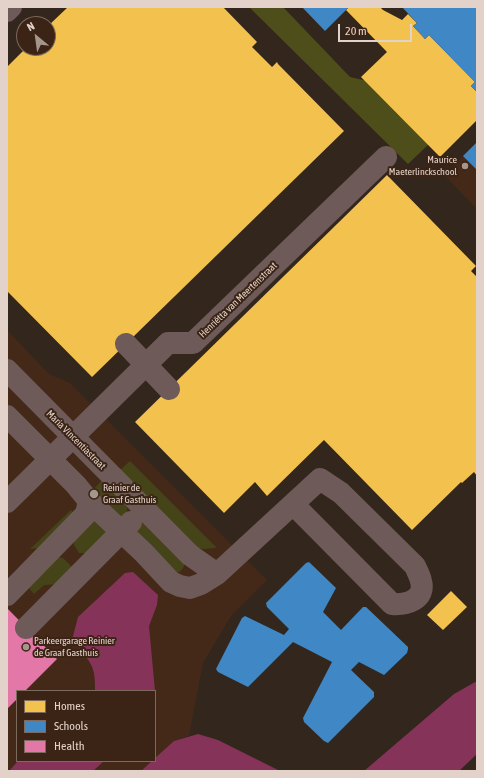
<!DOCTYPE html>
<meta charset="utf-8">
<style>
body{margin:0}
#map{position:relative;width:484px;height:778px;overflow:hidden;background:#33261d;font-family:"Asap Condensed",sans-serif}
canvas{display:block}
.frame{position:absolute;inset:0;border:8px solid #e2d2c9;pointer-events:none}
.legend{position:absolute;left:16px;top:690px;width:140px;height:72px;box-sizing:border-box;background:#3b2415;border:1px solid #7e6a5d;margin:0;padding:5px 7px;list-style:none;font-size:12px;color:#e2d2c9}
.legend li{display:flex;align-items:center;gap:8px;height:20px}
.legend b{width:20px;border:1px solid #7e6a5d}
.north{position:absolute;left:16px;top:16px;width:40px;height:40px;box-sizing:border-box;background:#3b2415;border:1px solid #7e6a5d;border-radius:50%;rotate:331deg;font-size:11px;font-weight:700;line-height:16px;text-align:center;color:#e2d2c9}
.north::after{content:'';display:block;margin:auto;width:14px;height:18px;background:#a5968d;clip-path:polygon(50% 0,100% 100%,50% 72%,0 100%)}
.scale{position:absolute;left:338px;top:24px;width:74px;height:18px;box-sizing:border-box;border:2px solid #e2d2c9;border-top:0;padding-left:5px;font-size:12px;line-height:14px;white-space:nowrap;color:#e2d2c9;-webkit-text-stroke:3px #3b2415;paint-order:stroke}
</style>
<div id="map">
<canvas width="484" height="778"></canvas>
<div class="frame"></div>
<ul class="legend">
<li><b style="height:11px;background:#f2c14e"></b>Homes</li>
<li><b style="height:11px;background:#3f88c5"></b>Schools</li>
<li><b style="height:11px;background:#e377a8"></b>Health</li>
</ul>
<div class="north">N</div>
<div class="scale">20 m</div>
</div>
<script>
const g = document.querySelector('canvas').getContext('2d');
g.lineJoin = 'round';
function fill(path, color) { g.fillStyle = color; g.fill(path, 'evenodd'); }
function trace(path, color, width, dash) { g.strokeStyle = color; g.lineWidth = width; g.lineCap = dash ? 'butt' : 'round'; g.setLineDash(dash || []); g.stroke(path); }
function write(font, color, halo, rows, align = 'center') {
  g.font = font + ' "Asap Condensed",sans-serif'; g.lineWidth = 4; g.setLineDash([]); g.textBaseline = 'middle'; g.strokeStyle = halo; g.fillStyle = color; for (const [text, x, y, turn = 0] of rows) {
    g.save(); g.translate(x, y); g.rotate((+turn || 0) * Math.PI / 180); g.textAlign = isNaN(turn) ? turn : align; if (halo) g.strokeText(text, 0, 0); g.fillText(text, 0, 0); g.restore();
  }
}
fill(new Path2D(`
 M477,142V209L445,176L463,156Z
 M7,330L49,374L70,383L267,580L231,616L203,663L189,736L174,741L155,758V691H17V761H152L141,771H7Z`), '#442918');
fill(new Path2D(`
 M130,461L216,547L215,548L204,549L197,548L117,473Z
 M104,478L127,507V512L123,520L91,492Z
 M71,510L77,517L41,548L30,549Z
 M96,516L112,531L88,553H79L74,545V541Z
 M143,519L185,562C184,567 182,571 177,573L131,531Z
 M57,557L63,558L74,569L58,584L44,585L34,594L27,586Z`), '#454418');
fill(new Path2D(`
 M249,7H283L350,77L372,82L429,144L408,164Z`), '#4e4e1b');
fill(new Path2D(`
 M133,572L158,595L157,605L149,626L155,691H94L95,690C96,663 88,660 72,640L78,617L125,573Z
 M477,681V754L459,771H364L454,694Z
 M198,734L218,740L280,771H141L152,761H155V758L174,741Z
 M18,761H104L93,771H9Z`), '#853359');
fill(new Path2D(`
 M68,7H223L257,42L252,47L272,67L277,62L278,64L344,131L92,377L7,291V67L26,48H48V26Z
 M349,7H380L383,10L402,20L408,14L417,23L413,26L425,39L429,35L475,82L471,86L477,92V120L440,157L361,77L387,52L346,10Z
 M387,175L476,266L471,271L477,277V476L474,472L462,483L461,482L412,530L324,440L267,496L255,482L224,513L135,422Z
 M451,591L467,607L443,630L427,615Z`), '#f2c14e');
fill(new Path2D(`
 M302,7H349L325,31Z
 M402,7H477V92L471,86L475,82L429,35L425,39L413,26L417,23Z
 M477,142V170L463,156Z
 M309,562L336,588L323,612L341,630L363,607H366L408,647V649L407,653L384,675L359,662L351,670L374,692V697L328,743L324,741L304,722L303,718L332,662L293,642L248,687L218,672L216,669L242,618L245,616L284,635L289,629L267,607L266,603L306,563Z`), '#3f88c5');
fill(new Path2D(`
 M7,608L57,659L25,691H17V699L7,709Z`), '#e377a8');
trace(new Path2D(`
 M7,11L11,7
 M126,344L169,389
 M7,370L190,555L217,574
 M7,416L76,485L89,501L144,553L171,582L180,586L190,588L201,584L217,574L320,479L341,493L415,566C417,571 420,576 421,581C426,600 406,605 392,604L293,504
 M7,502L168,343H193L386,157
 M7,595L86,514L89,501
 M26,628L131,522`), '#6e5a58', 22);
for (const [x, y, r, color] of [
 [465,166,4,"#a5968d"],
 [94,494,5,"#a5968d"],
 [26,647,4,"#a5968d"]
]) { const dot = new Path2D(); dot.arc(x, y, r, 0, 2 * Math.PI); g.fillStyle = color; g.fill(dot); trace(dot, '#3b2415', 1.5); }
write('10px', '#e2d2c9', '#3b2415', [
 ["Maurice",457,160,"right"],
 ["Maeterlinckschool",457,172,"right"],
 ["Reinier de",103,488],
 ["Graaf Gasthuis",103,500],
 ["Parkeergarage Reinier",34,641],
 ["de Graaf Gasthuis",34,653]
], 'left');
write('10px', '#e2d2c9', '#3b2415', [
 ["Henriëtta van Meertenstraat",238,300,-44],
 ["Maria Vincentiastraat",76,440,45]
]);
</script>
